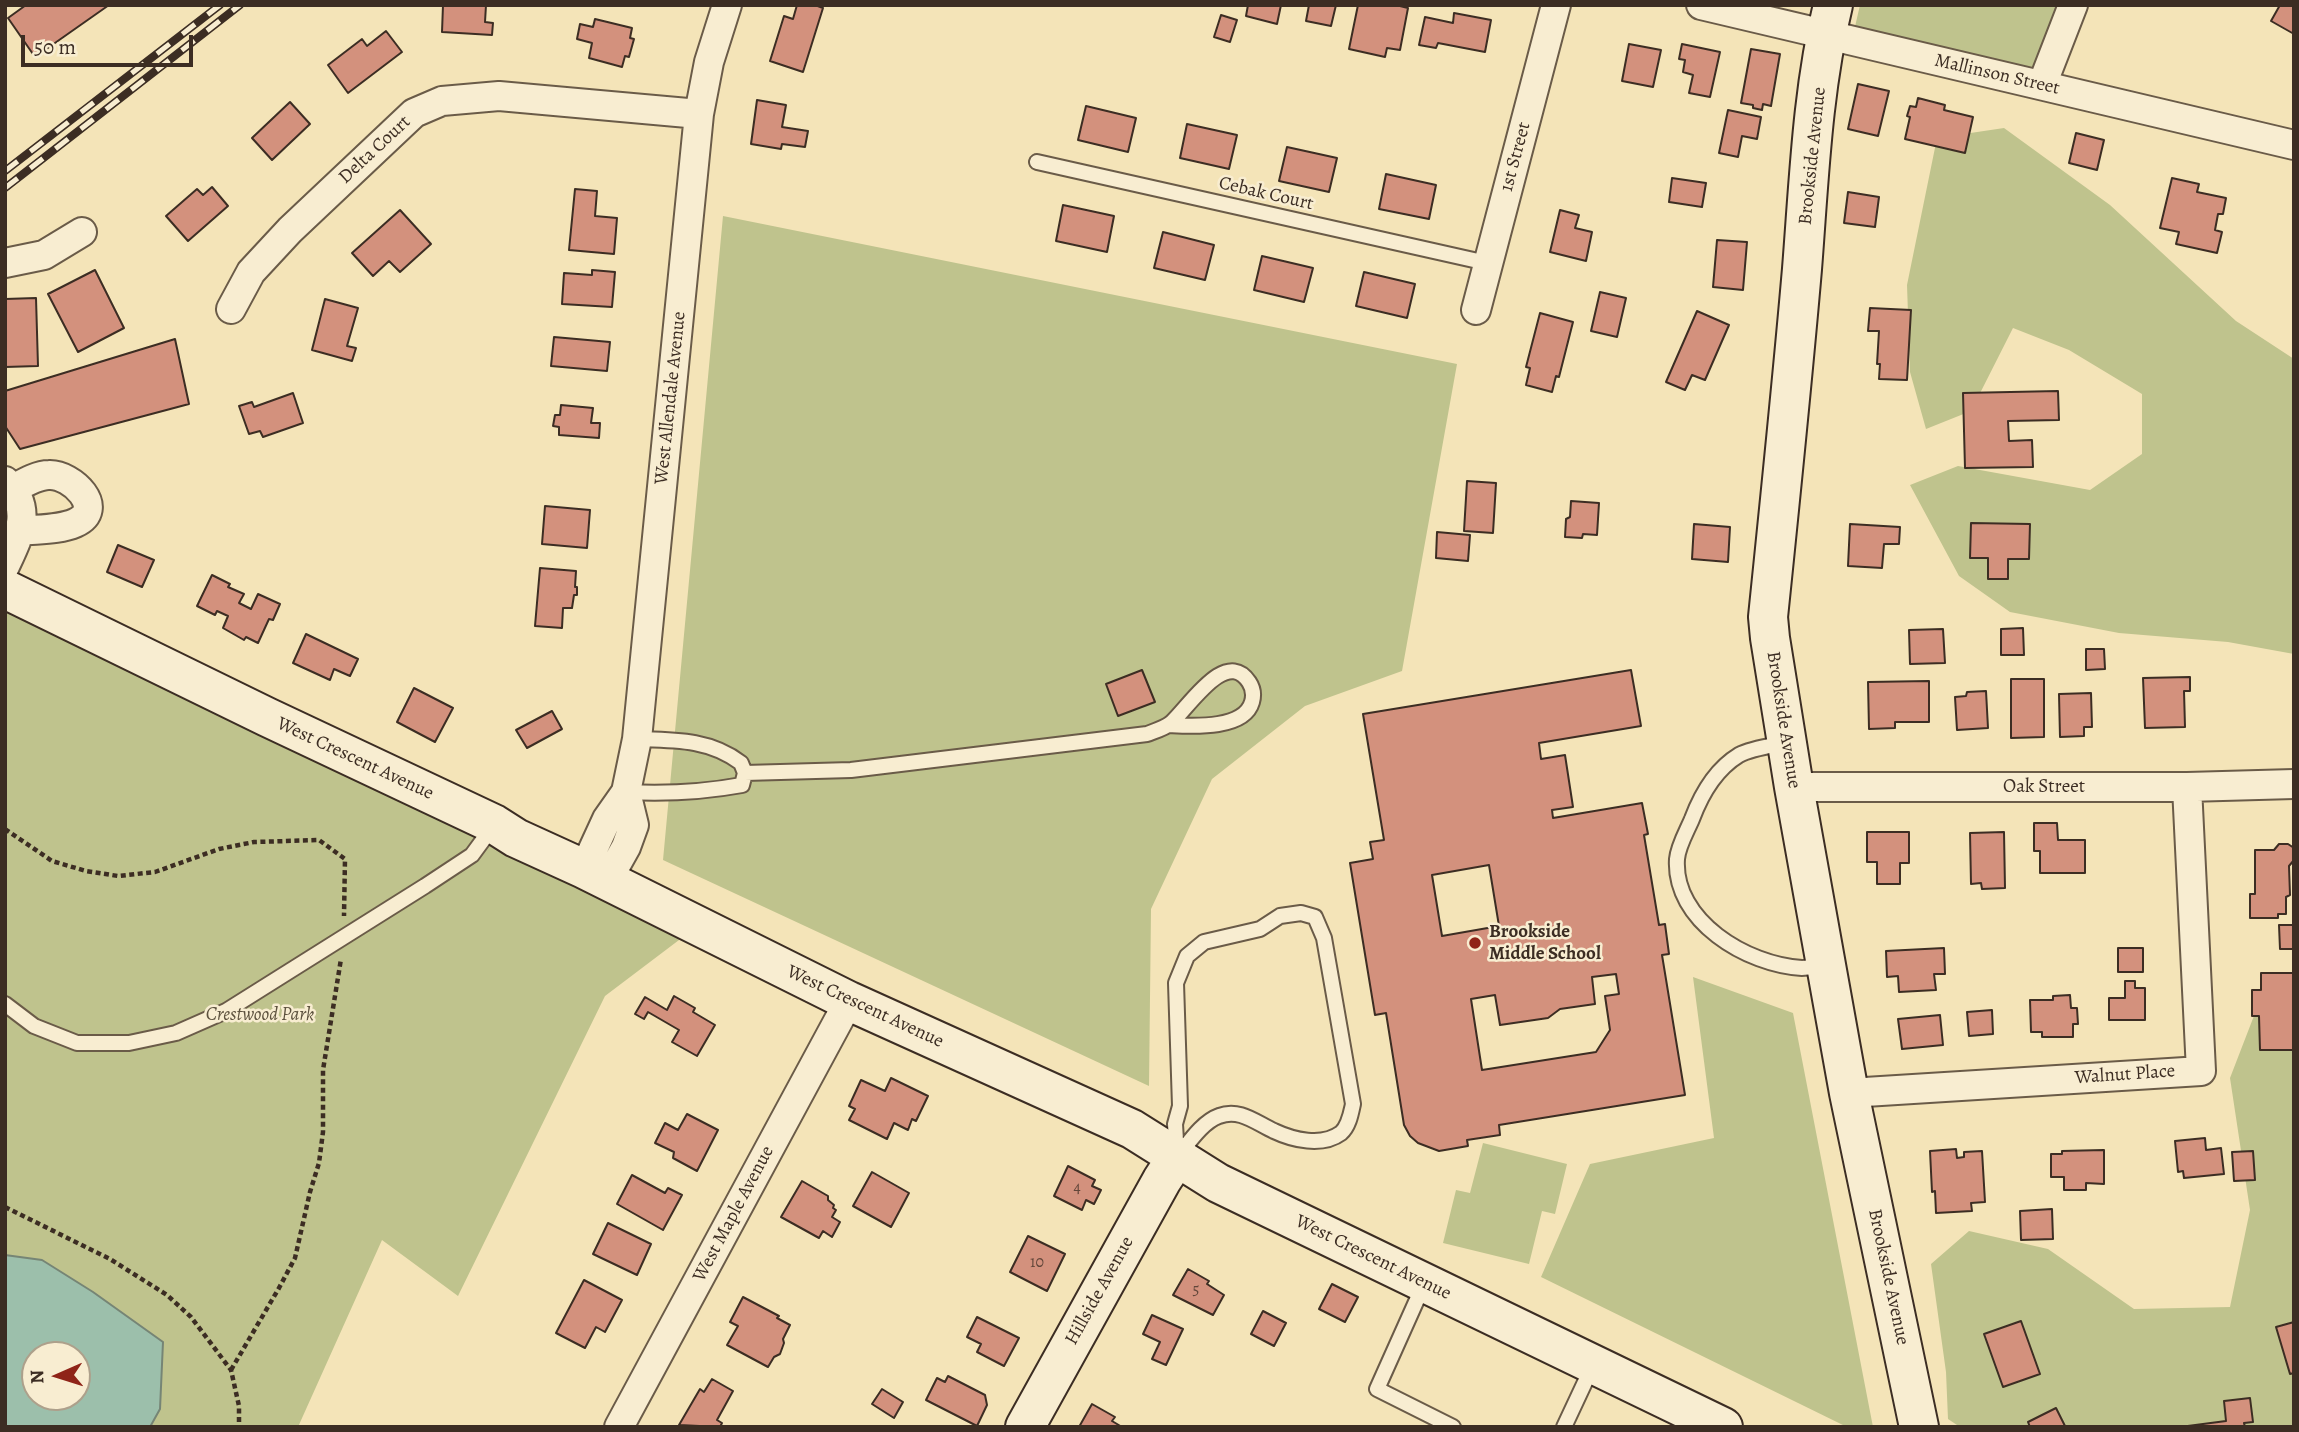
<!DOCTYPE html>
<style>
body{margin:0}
#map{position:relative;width:2299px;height:1432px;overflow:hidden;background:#f4e4b8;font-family:Alegreya,serif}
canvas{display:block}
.frame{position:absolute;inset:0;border:7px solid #3c2d23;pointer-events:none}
.north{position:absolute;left:21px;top:1341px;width:70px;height:70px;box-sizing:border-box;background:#f8edd1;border:2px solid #ada08b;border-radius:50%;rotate:267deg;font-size:19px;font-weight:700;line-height:28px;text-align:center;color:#3c2d23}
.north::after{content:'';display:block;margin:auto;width:24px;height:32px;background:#8f2418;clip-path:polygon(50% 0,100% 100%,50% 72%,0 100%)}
.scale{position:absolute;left:21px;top:35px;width:172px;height:32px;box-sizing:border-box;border:4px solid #3c2d23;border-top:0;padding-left:9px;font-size:21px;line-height:24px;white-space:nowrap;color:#3c2d23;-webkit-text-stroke:5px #f8edd1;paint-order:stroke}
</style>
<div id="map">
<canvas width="2299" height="1432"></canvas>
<div class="frame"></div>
<div class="north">N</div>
<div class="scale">50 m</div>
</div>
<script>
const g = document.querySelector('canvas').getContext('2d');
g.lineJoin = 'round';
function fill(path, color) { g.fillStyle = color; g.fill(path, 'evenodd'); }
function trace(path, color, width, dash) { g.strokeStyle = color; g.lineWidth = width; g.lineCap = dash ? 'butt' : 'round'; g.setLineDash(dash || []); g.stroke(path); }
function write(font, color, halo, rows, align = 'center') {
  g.font = font + ' Alegreya,serif'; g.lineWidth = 5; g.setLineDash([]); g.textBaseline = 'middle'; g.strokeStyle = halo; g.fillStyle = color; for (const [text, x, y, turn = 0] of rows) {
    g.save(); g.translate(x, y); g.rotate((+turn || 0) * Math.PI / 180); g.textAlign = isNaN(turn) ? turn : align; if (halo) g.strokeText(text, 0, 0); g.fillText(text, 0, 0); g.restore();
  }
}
fill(new Path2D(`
 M1860,5H2062L2039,71L1854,31Z
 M2004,128L2110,205L2236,321L2294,359V654L2228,642L2119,633L2010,612L1959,576L1910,485L1958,466L2090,490L2142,454V394L2069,350L2013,328L1971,411L1926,429L1910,372L1907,285L1937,138Z
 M723,216L1457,364L1402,671L1305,706L1212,779L1151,909L1149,1086L663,860Z
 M5,608L683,937L605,996L458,1296L382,1240L298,1427H5ZM35,1355H77V1397H35Z
 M1693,977L1793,1013L1873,1427H1847L1541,1277L1590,1164L1714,1138Z
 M2294,988V1427H1960L1948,1419L1946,1372L1931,1264L1969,1231L2048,1249L2134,1309L2230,1307L2250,1210L2230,1078L2257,1008Z
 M1483,1143L1567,1164L1555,1214L1542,1211L1529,1264L1443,1243L1456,1190L1470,1193Z`), '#bfc38d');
const water = new Path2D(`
 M5,1255L42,1260L93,1292L163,1342L160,1409L150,1427H5ZM35,1355H77V1397H35Z`);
fill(water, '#9cbfab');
trace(water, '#768575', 2);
const building = new Path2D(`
 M26,5H109L35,57L8,18Z
 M443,5H486L485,22L493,23L492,35L442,32Z
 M797,5H815L823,8L803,72L770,61L784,16L793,19Z
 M1248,5H1281L1277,24L1246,16Z
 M1309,5H1336L1331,26L1306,21Z
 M1358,5H1396L1408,8L1400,50L1387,48L1385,57L1349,49Z
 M2280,5H2294V34L2271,21Z
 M1454,13L1491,20L1485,52L1438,43L1436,48L1419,45L1425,17L1453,23Z
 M1221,15L1237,20L1230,42L1214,37Z
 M595,19L632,28L630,38L634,39L629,57L625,56L622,67L589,58L592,43L577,39L580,24L593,27Z
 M386,31L402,52L348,93L328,65L362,39L367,46Z
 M1629,44L1661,50L1653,87L1622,81Z
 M1682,44L1720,52L1710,97L1689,93L1693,75L1683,72L1685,60L1679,59Z
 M1751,49L1780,54L1771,106L1763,104L1762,110L1753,108V105L1741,103Z
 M1858,84L1889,91L1878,136L1848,129Z
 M1918,98L1945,105L1944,110L1973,117L1965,153L1905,139L1910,117L1907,116L1910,106L1916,107Z
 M757,100L786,105L782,127L808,131L805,147L782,144L781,149L751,144Z
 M290,102L310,124L272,160L252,138Z
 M1086,106L1136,118L1128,152L1078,140Z
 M1728,110L1761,117L1757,139L1742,136L1738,157L1719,153Z
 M1187,124L1237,135L1229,169L1180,158Z
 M2076,133L2104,140L2097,170L2069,163Z
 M1287,147L1337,158L1329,192L1279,181Z
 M1386,174L1436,185L1429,219L1379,209Z
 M1672,178L1706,183L1702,207L1669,202Z
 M2172,178L2199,184L2197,192L2226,198L2223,214H2218L2215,230L2222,232L2217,253L2176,244L2179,232L2160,228Z
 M212,187L228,206L188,241L166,216L197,189L203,195Z
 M575,189L597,191L595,216L617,218L614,254L569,250Z
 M1848,192L1879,197L1875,227L1844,223Z
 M1063,205L1114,216L1107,252L1056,241Z
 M400,210L431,244L400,272L389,261L373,276L352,253Z
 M1560,210L1579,215L1575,228L1592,232L1586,261L1550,252Z
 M1163,232L1214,245L1205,280L1154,268Z
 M1717,240L1747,242L1743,290L1713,287Z
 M1262,256L1313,268L1304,302L1254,290Z
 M95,270L124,328L78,352L48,294Z
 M592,270L615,272L612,307L562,304L564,273L592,275Z
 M1364,272L1415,284L1407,318L1356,306Z
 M1600,292L1626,298L1617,337L1591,331Z
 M36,298L38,366L5,367V299Z
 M325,299L358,308L347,346L356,348L352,361L312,350Z
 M1870,308L1911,310L1907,380L1879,379L1880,364H1877L1879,331H1868Z
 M1697,311L1729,325L1705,380L1692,375L1685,390L1666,382Z
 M1540,313L1573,322L1559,377L1556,376L1552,392L1526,385L1530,368L1526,367Z
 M554,337L610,342L607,371L551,366Z
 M175,339L189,404L20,449L5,426V391Z
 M2058,391L2059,420L2008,421L2009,441L2032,440L2033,467L1965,468L1963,393Z
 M293,393L303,423L263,437L260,431L249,434L239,406L252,402L254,407Z
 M561,405L593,408L591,423H600L599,438L559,435V427L553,426L555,415H560Z
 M1467,481L1496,483L1493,533L1464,531Z
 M1571,501L1599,503L1597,535L1583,534L1582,538L1565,537L1566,519L1570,517Z
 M545,506L590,510L587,548L542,544Z
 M1971,523L2030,524L2029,559H2008V579H1988V558H1970Z
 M1694,524L1730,527L1728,562L1692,559Z
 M1850,524L1900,527L1899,544H1884L1882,568L1848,566Z
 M1437,532L1470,535L1468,561L1436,558Z
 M118,545L154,560L142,587L107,572Z
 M540,568L576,571L575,587H577V595H574L572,608H563L562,628L535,626Z
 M212,575L230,584L228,587L244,594L239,603L251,609L258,594L280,604L273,620L269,619L258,643L246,637L244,640L223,628L228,616L217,611L215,615L197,606Z
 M2023,628L2024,655H2001V629Z
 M1943,629L1945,663L1910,664L1909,630Z
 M306,634L358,659L350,676L334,669L330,680L293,663Z
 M2086,649H2104L2105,669L2086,670Z
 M1142,670L1155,702L1118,716L1106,684Z
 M1631,670L1641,726L1539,743L1541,759L1565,755L1573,807L1552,810L1553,818L1642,803L1648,834L1644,835L1659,925L1665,924L1669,954L1662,955L1685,1095L1499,1125L1500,1135L1467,1140L1468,1146L1439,1151L1418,1143L1410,1136L1404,1125L1386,1013L1375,1015L1350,863L1373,859L1370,842L1384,840L1363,714ZM1489,865L1499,926L1442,936L1432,875ZM1616,974L1619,994L1605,996L1610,1030L1596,1052L1482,1070L1471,999L1495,995L1500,1025L1548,1018L1560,1009L1595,1004L1592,977Z
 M2190,677V691H2184L2185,727L2145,728L2143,678Z
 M2011,679H2044V737L2011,738Z
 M1929,681V722H1895V728L1869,729L1868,682Z
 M414,688L453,708L435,742L397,722Z
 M1986,691L1988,728L1957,730L1955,697L1966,696L1967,692Z
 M2091,693L2092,727H2084V736L2060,737L2059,694Z
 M552,711L562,729L527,748L516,730Z
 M2034,823H2057L2058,840H2085V873H2040V851H2034Z
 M1867,832H1909V863H1900V884H1877V862H1867Z
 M2004,832L2005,888L1982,889L1981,883L1971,884L1970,833Z
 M2279,844H2288L2294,848V860L2289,866L2290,895L2286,897V914H2278V918H2250V894H2255V850H2274Z
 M2279,925H2294V949H2280Z
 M1944,948L1945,974H1934L1936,990L1899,992L1898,976L1887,977L1886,951Z
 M2118,948H2143V972H2118Z
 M2261,973H2293L2294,1050H2260L2259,1016H2252V990H2261Z
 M2125,981H2135V988H2145V1020H2109V998H2125Z
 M2070,995L2071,1008H2077L2078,1024H2073V1037H2042V1032H2031L2030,1000H2053V996Z
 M674,996L695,1008L693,1012L715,1025L697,1056L672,1042L679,1030L648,1012L644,1019L635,1014L645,997L667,1010Z
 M1992,1010L1993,1034L1969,1036L1967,1012Z
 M1940,1015L1943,1045L1902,1049L1898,1019Z
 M891,1078L928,1096L916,1121L912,1119L908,1130L894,1123L887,1139L849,1120L855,1109L849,1106L861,1080L885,1091Z
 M687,1114L718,1130L697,1171L673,1158L674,1152L655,1143L665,1123L678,1130Z
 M2205,1138L2206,1150L2221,1148L2224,1174L2184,1178L2183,1171L2178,1172L2175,1141Z
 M1956,1149L1957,1158L1964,1157V1152L1982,1151L1985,1202L1971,1203L1972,1211L1936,1213L1935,1191L1932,1192L1930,1151Z
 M2104,1150V1184L2086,1183V1190H2064V1177H2051V1154H2062V1151Z
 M2253,1151L2255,1180L2234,1181L2232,1152Z
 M1068,1166L1095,1180L1092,1186L1101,1190L1094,1204L1086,1200L1082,1210L1054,1196Z
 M872,1172L909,1193L891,1227L853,1206Z
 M632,1175L665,1193L668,1188L682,1195L663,1230L617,1204Z
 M802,1181L828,1196V1200L834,1205L833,1208L836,1210L832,1217L840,1222L832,1237L823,1231L819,1238L781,1217Z
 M2052,1209L2053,1239L2021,1240L2020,1211Z
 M608,1223L651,1244L637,1275L593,1254Z
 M1028,1236L1065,1254L1047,1291L1010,1272Z
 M1188,1269L1209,1281L1207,1284L1224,1295L1213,1315L1173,1295Z
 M584,1280L622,1300L605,1332L596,1327L585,1348L556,1333Z
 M1332,1284L1358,1297L1345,1322L1319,1309Z
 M743,1297L779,1316L777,1318L790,1325L783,1339L784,1343L780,1354L774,1357L768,1367L727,1345L738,1326L730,1322Z
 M1263,1311L1286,1323L1274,1346L1251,1334Z
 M1152,1315L1183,1329L1166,1365L1152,1359L1160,1342L1143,1334Z
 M977,1317L1019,1338L1004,1366L977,1352L981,1344L967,1337Z
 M2021,1321L2040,1374L2003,1387L1984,1334Z
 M2294,1322V1373L2290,1374L2276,1327Z
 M948,1376L985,1395L987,1405L977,1426L926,1400L937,1378L945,1382Z
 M712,1379L733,1391L717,1420L722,1423L720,1427L679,1425L700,1389L704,1392Z
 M882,1389L903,1402L894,1418L872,1404Z
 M2250,1398L2253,1422L2244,1423L2245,1427H2180L2226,1421L2224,1401Z
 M1092,1404L1115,1417L1112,1421L1122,1427H1079Z
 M2056,1408L2065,1426L2030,1427L2028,1422Z`);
fill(building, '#d3917d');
trace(building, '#3c2d23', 2);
const lane = new Path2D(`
 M1037,162L1487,263
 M1786,743C1771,746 1752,748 1739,755C1716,769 1701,795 1692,819C1687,831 1678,846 1677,859C1673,921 1747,965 1802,968C1809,968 1816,966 1823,965
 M745,773L851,770L1147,734C1155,731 1165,728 1171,723C1189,707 1226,647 1249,682C1253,688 1254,695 1252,702C1244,730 1191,726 1169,725
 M626,792C665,794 704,792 742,785L745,773L741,763C710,739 674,740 637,739
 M1301,913L1315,917L1324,938L1353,1104C1351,1113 1349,1126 1341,1133C1322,1147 1293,1140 1274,1131C1256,1123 1240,1108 1219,1116C1202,1122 1188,1144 1177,1157L1175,1124L1180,1106L1176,983L1187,956L1204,942L1260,929L1280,916Z
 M5,1004L34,1026L77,1043H129L176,1033L226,1011L425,886L472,855L494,825
 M1424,1284L1377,1389L1453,1427
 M1564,1427L1593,1365`);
const street = new Path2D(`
 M1701,5L2294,145
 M2042,85L2073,5
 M5,263L44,255L82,232
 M231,309L251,272L290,230L414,113L442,101L499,96L699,114
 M1476,310L1556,5
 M5,481C34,508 19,536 5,566
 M13,489C24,483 37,475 49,475C72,474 107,509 75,523C59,530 37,529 21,531
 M1794,787H2187L2294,784
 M584,869L607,819L626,792L637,739L699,114L709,62L727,5
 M607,881L626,847L634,825L626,792
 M1849,1093L2201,1071L2187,787
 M619,1427L849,1001`);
const secondary = new Path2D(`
 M1833,5C1812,91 1809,181 1802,269C1792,385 1780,501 1768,617L1770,638L1794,787L1849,1093L1919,1427
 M5,589L267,717L494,824L516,838L584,869L849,1001L1132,1129L1218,1183L1723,1427
 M1025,1427L1162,1180L1177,1157`);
trace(lane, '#6a5b48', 18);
trace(street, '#6a5b48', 32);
trace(secondary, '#3c2d23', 42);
trace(new Path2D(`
 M5,829L52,861L86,871L118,876L155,872L219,849L254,842L319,840L345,859L344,916
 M5,1207L110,1259L167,1295L191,1317L231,1370L239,1406V1427
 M231,1370L279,1288L295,1258L310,1192L319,1163L323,1132V1070L341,959`), '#3c2d23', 4.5, [5, 3.5]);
trace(lane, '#f8edd1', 14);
trace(street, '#f8edd1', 28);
trace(secondary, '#f8edd1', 38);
const rail = new Path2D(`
 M5,171L220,5
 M5,188L240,5`);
trace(rail, '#3c2d23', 8);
trace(rail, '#f8edd1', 5, [16]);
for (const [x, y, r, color] of [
 [1475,943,7,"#8f2418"]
]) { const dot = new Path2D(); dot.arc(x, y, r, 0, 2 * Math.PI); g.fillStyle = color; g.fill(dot); trace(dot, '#f8edd1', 2.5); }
write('16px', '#62463a', null, [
 ["4",1077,1188],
 ["10",1037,1263],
 ["5",1196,1290]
]);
write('19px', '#3c2d23', '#f8edd1', [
 ["Mallinson Street",1997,75,13],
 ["Delta Court",375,150,-43],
 ["Brookside Avenue",1813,156,-84],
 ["1st Street",1516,157,-75],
 ["Cebak Court",1266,194,13],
 ["West Allendale Avenue",671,398,-84],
 ["Brookside Avenue",1783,720,81],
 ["West Crescent Avenue",355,759,25],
 ["Oak Street",2044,787],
 ["West Crescent Avenue",865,1007,25],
 ["Walnut Place",2125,1075,-4],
 ["West Maple Avenue",734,1214,-62],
 ["West Crescent Avenue",1373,1258,26],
 ["Brookside Avenue",1888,1277,78],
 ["Hillside Avenue",1100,1291,-61]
]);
write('bold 19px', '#3c2d23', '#f8edd1', [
 ["Brookside",1489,932],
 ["Middle School",1489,954]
], 'left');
write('italic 19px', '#5d523e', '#f8edd1', [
 ["Crestwood Park",260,1015]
]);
</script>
